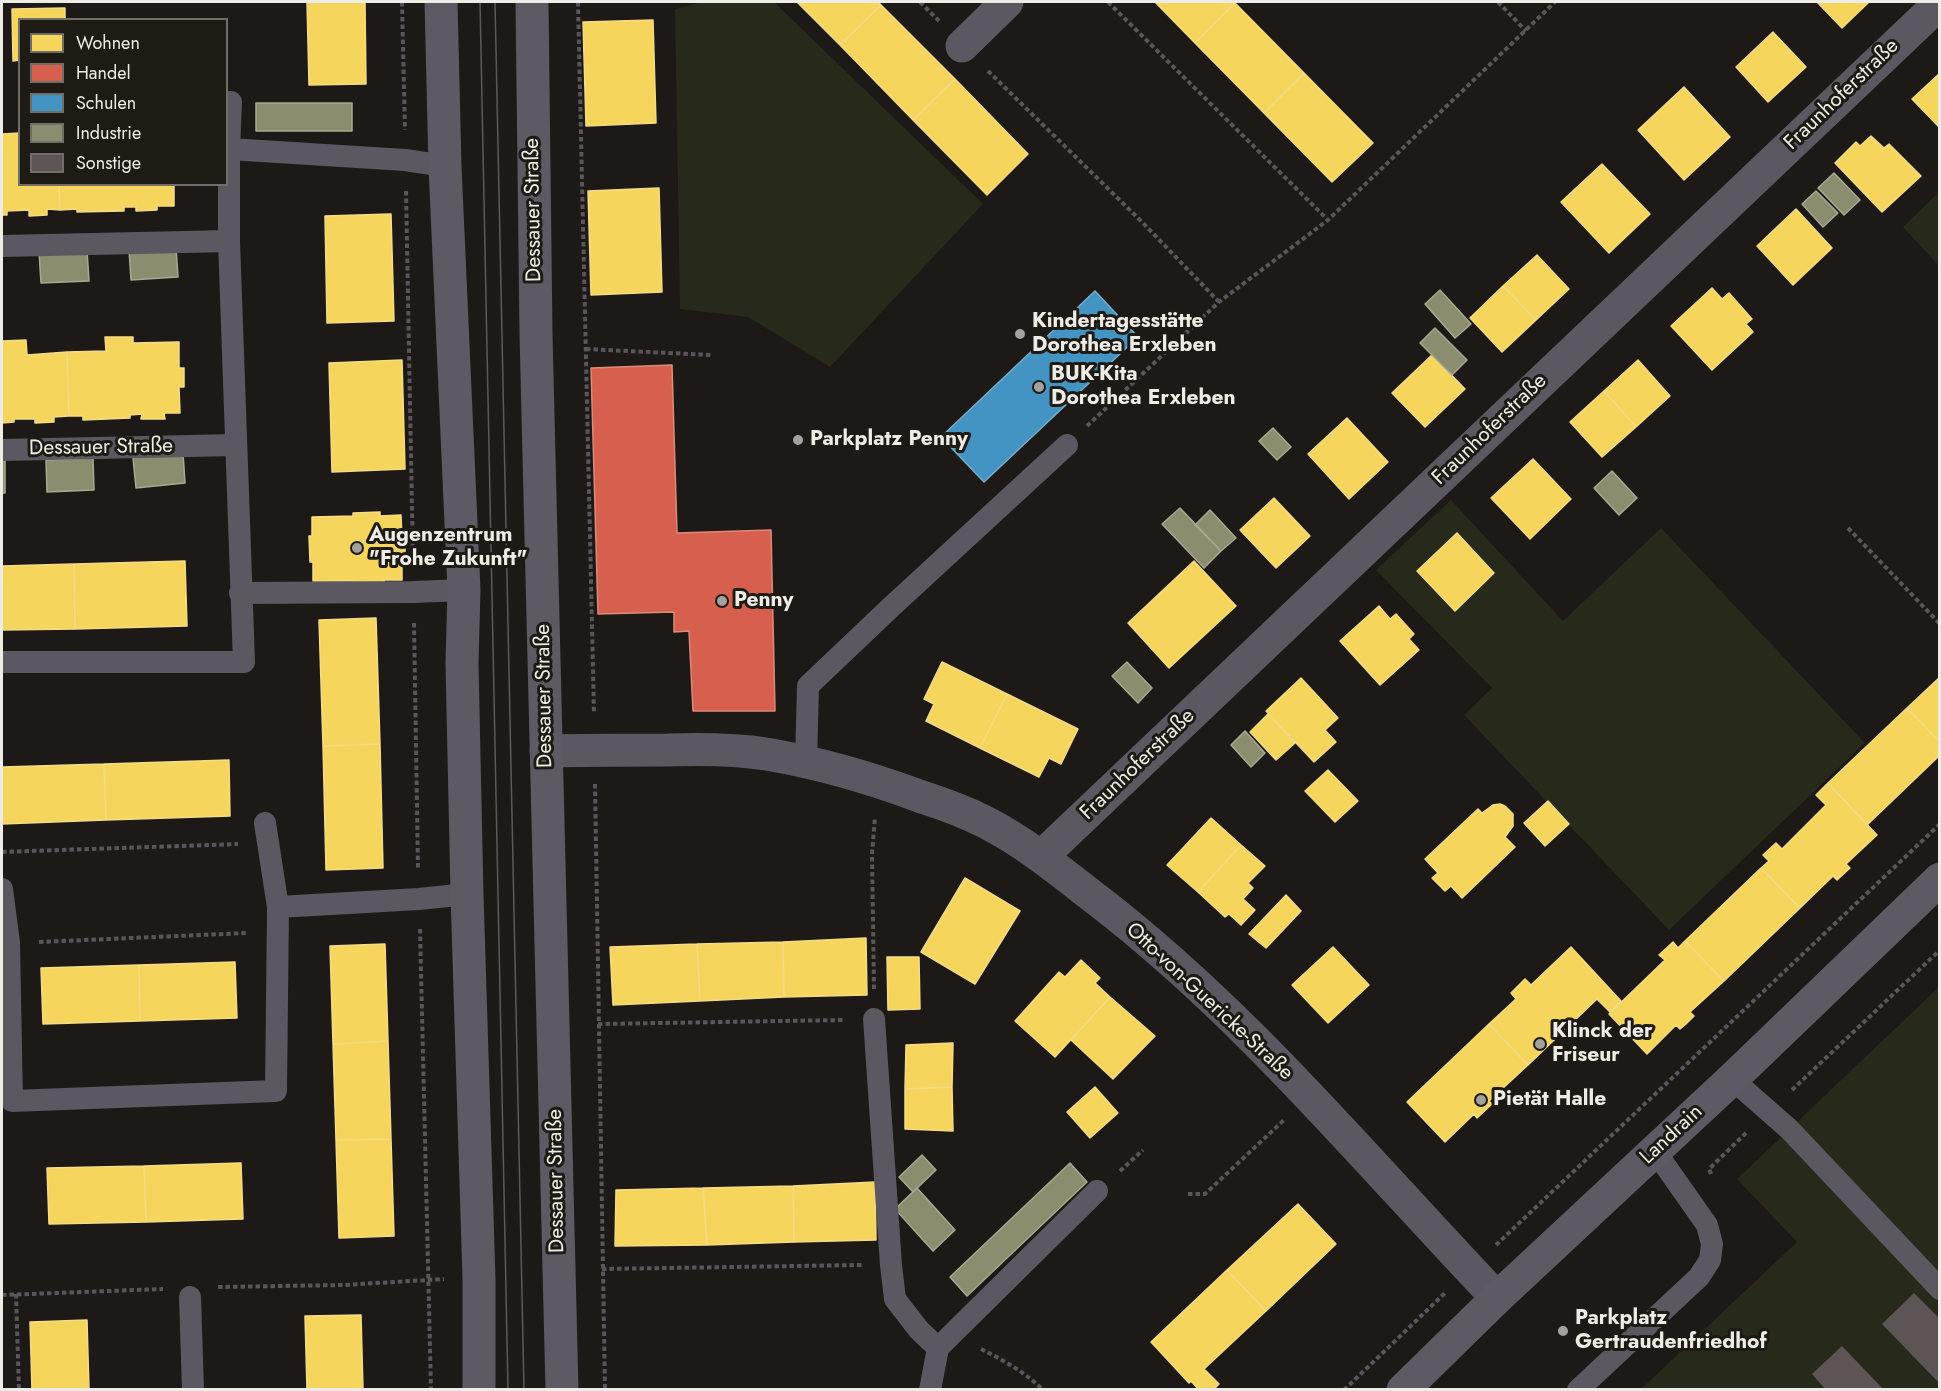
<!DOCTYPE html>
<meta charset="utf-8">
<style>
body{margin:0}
#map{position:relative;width:1941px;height:1391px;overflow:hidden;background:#1c1916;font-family:Jost,sans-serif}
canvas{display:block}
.frame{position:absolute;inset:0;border:3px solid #eeece7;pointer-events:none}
.legend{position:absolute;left:18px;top:18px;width:210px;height:168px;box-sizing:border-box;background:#1e1a14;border:2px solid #716e68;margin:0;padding:8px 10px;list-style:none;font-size:18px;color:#eeece7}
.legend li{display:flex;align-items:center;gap:12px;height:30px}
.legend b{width:30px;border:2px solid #716e68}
</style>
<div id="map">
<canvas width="1941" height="1391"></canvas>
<div class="frame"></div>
<ul class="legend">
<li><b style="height:16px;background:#f6d55c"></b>Wohnen</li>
<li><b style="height:16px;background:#d6604d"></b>Handel</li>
<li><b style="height:16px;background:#4393c3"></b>Schulen</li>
<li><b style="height:16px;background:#8c8c6e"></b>Industrie</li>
<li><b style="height:16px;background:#5c5455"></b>Sonstige</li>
</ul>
</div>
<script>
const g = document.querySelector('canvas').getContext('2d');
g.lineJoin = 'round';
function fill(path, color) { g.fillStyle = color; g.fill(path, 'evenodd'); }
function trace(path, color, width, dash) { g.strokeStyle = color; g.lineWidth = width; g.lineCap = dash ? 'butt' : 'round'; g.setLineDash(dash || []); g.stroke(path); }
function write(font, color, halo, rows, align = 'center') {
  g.font = font + ' Jost,sans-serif'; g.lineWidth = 6; g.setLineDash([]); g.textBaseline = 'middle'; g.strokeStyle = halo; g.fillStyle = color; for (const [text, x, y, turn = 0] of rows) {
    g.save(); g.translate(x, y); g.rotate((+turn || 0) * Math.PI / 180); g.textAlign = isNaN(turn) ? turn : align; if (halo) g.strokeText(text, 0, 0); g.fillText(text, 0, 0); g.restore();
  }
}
fill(new Path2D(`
 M702,2H774L983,204L830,367L748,317L680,309L675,9Z
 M1939,192V266L1903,227Z
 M1451,500L1563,621L1661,528L1865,743L1669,930L1464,715L1492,688L1376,570Z
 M1939,987V1389L1640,1390L1797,1242L1737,1179Z`), '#27291a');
const homes = new Path2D(`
 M307,2H365L366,84L309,85Z
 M797,2H878L881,5L840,45Z
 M1155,2H1234L1235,3L1195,43Z
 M1817,2H1869L1842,28Z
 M1235,3L1304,73L1264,113L1195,43Z
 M881,5L955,79L913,120L840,45Z
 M65,8V20H20V60L13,61L12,9Z
 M653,20L656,123L586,126L583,22Z
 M1773,32L1806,67L1768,102L1736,67Z
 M1304,73L1373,143L1332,182L1264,113Z
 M1940,73V128L1912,99Z
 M955,79L1028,154L987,195L913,120Z
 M1684,87L1730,137L1684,180L1638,130Z
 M20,133V184H59L60,210L47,209V215L29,216V210L7,211V215H2V134Z
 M1871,136L1884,148L1889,144L1921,176L1882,212L1835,163L1856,142L1860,146Z
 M1602,164L1650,214L1609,253L1561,202Z
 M59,184H174V206H157V210L136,211V207H124V211L77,212V209L60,210Z
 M659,188L662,292L591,295L588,191Z
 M1796,209L1832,248L1793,285L1757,246Z
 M391,214L394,321L327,323L325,216Z
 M1537,255L1569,289L1536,320L1503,286Z
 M1503,286L1536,320L1502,352L1470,318Z
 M1712,288L1722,299L1729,293L1752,319L1746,324L1753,332L1712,370L1671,326Z
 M105,337H133V343L179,342V368H184V387H179L180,413H164L165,419H141L142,414L130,415V418L83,420V416H69L67,352L106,351Z
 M26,340L27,355L67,352L69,416L54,417V422L35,423V419H14V422L2,423V341Z
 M1432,355L1465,389L1425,427L1392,393Z
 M402,360L405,469L332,472L329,363Z
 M1638,360L1670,396L1636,427L1604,391Z
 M1604,391L1636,427L1602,457L1570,422Z
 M1347,418L1388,462L1349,499L1308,454Z
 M1533,459L1571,499L1530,539L1491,498Z
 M1274,498L1310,536L1276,568L1240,530Z
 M380,512V516L401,515L402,539H405V557L402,556V580H384V584H354L353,581H313V562H310L309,536H312V517L353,516V513Z
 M1457,533L1494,573L1455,611L1417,571Z
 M185,561L187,626L75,629L74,564Z
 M1194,561L1236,606L1169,668L1128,623Z
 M74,564L75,629L2,630V566Z
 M1379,606L1390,619L1396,614L1414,634L1409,639L1419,650L1380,685L1340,641Z
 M376,618L380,744L323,746L319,620Z
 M942,662L1007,694L980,748L926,721L934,704L924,699Z
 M1940,677V742L1907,708Z
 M1301,678L1338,718L1325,730L1336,742L1314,762L1266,711Z
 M1007,694L1078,729L1061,764L1049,758L1039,777L980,748Z
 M1907,708L1940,742V755L1867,825L1828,783Z
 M1268,714L1295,743L1276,760L1250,732Z
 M380,744L383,868L326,870L323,746Z
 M229,760L230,816L106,820L104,764Z
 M104,764L106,820L2,824V767Z
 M1328,770L1358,801L1335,822L1305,791Z
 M1828,783L1877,835L1846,864L1850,868L1837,880L1833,876L1800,908L1761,868L1769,861L1763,855L1776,843L1782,849L1826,805L1816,795Z
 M1548,801L1569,824L1545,846L1524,823Z
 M1500,804L1505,806L1513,814V826L1505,837L1515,847L1462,898L1451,886L1445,891L1432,878L1438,873L1425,859L1478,809L1482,813L1493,805Z
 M1211,818L1241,845L1198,892L1167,865Z
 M1241,845L1265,866L1248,883L1253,888L1243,899L1255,910L1241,925L1229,914L1225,917L1198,892Z
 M1761,868L1800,908L1724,981L1685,941Z
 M965,878L1020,911L975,984L921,952Z
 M1286,895L1301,911L1266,948L1249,934Z
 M866,938L867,995L784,997L783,942Z
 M1685,941L1724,981L1690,1012L1694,1016L1686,1024L1680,1029L1676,1025L1647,1054L1609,1014L1665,960L1659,955L1673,942L1678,948Z
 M783,942L784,997L700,1001L697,944Z
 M385,944L388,1041L333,1044L330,946Z
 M697,944L700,1001L613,1005L610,947Z
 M1333,947L1369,985L1328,1023L1292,985Z
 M1571,947L1621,1001L1610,1012L1597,999L1528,1065L1489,1024L1516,999L1511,993L1525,979L1531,985Z
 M887,957H919L920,1009L888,1010Z
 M1081,960L1100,978L1095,983L1110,997L1055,1057L1015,1021L1059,972L1065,977Z
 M235,962L237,1018L140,1021L139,965Z
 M139,965L140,1021L43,1024L41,968Z
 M1110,997L1155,1036L1113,1079L1071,1040Z
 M1489,1024L1528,1065L1489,1101L1492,1104L1477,1118L1474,1114L1445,1142L1407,1102Z
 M388,1041L391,1139L336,1140L333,1044Z
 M953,1043L952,1087L905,1089L906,1045Z
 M952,1087L953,1131L905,1129V1089Z
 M1095,1087L1118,1113L1090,1138L1067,1112Z
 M391,1139L394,1236L339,1238L336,1140Z
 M241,1163L243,1219L146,1222L144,1166Z
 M144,1166L146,1222L49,1224L47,1168Z
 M875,1182L876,1240L794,1242L793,1186Z
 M793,1186L794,1242L707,1245L703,1188Z
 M703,1188L707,1245L615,1246L616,1190Z
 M1298,1204L1336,1244L1266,1311L1227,1270Z
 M1227,1270L1266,1311L1204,1369L1219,1384L1213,1390H1199L1191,1381L1189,1383L1151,1342Z
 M361,1315L363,1390H307L305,1316Z
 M87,1320L89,1390H32L30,1322Z`);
fill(homes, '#f6d55c');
trace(homes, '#f4dc86', 1.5);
const shops = new Path2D(`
 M672,365L677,533L771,530L775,711H693L689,631L674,632V612L598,614L591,368Z`);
fill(shops, '#d6604d');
trace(shops, '#dd8a7b', 1.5);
const schools = new Path2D(`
 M1095,291L1138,337L984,482L941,437Z`);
fill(schools, '#4393c3');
trace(schools, '#76aece', 1.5);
const industry = new Path2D(`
 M256,103H352V131H256Z
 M1834,173L1860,200L1844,215L1818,188Z
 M1816,191L1838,213L1823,227L1802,204Z
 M176,247L178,277L131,280L129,250Z
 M87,250L89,281L41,283L39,252Z
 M1440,290L1471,324L1455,338L1425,304Z
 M1435,328L1467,360L1452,375L1420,343Z
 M1273,428L1291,447L1277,460L1259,441Z
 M183,453L185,483L136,488L133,458Z
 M93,458L94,490L47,492L46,460Z
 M2,461H5V493H2Z
 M1612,471L1637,498L1619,515L1594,488Z
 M1180,508L1221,551L1204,568L1162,524Z
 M1210,510L1236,538L1221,551L1195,525Z
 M1127,662L1152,688L1138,703L1112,676Z
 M1245,731L1265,753L1251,767L1231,745Z
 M922,1155L936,1170L913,1192L899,1177Z
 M1070,1163L1087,1182L967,1296L950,1277Z
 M917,1188L955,1230L933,1251L895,1209Z`);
fill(industry, '#8c8c6e');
trace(industry, '#a9a992', 1.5);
fill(new Path2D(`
 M1914,1293L1940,1319V1384L1882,1324Z
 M1842,1346L1884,1390H1826L1812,1374Z`), '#5c5455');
trace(new Path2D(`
 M402,2L405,130
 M578,2L594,714
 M920,2L939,21
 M1108,2L1328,220
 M1498,2L1526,31
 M988,71L1143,223L1219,302
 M406,191L413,562
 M586,349L711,355
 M1087,426L1219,302L1328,220L1555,2
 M1848,528L1940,624
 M414,623L418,868
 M595,784L605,1390
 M2,852L238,844
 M420,929L431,1390
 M39,942L247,933
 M874,989L872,854L875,817
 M598,1024L843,1020
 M1792,1090L1940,950
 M1120,1171L1143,1150
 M1711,1174L1709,1169L1747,1132
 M1188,1194H1205L1284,1120
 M1496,1245L1940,824
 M602,1269L862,1265
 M218,1287L344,1285L444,1279
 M16,1294L19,1390
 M2,1295L163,1289
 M981,1349C1003,1360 1025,1372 1043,1390
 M1344,1390L1445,1293`), '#58565a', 4, [4.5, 3]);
trace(new Path2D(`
 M226,102H231L229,149L405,160L445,166
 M2,246L229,241
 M2,450L236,445
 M240,593L413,592L464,590
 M2,662H244L229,241V149
 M806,762L808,686L890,608L1067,445
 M2,889L9,943L12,1101L276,1091L278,907L265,823
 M278,907L419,899L467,894
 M874,1019L891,1265L895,1299L919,1330L938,1348
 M1732,1079L1789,1129L1940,1289
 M190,1297L193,1390
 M930,1390L938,1348L1097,1191
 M1578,1390L1699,1277L1710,1260L1712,1244L1707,1225L1655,1151`), '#5b5861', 22);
trace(new Path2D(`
 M962,46L1007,2
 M546,751C587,750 627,750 668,750C700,749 734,749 766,754C820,763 871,778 922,797C944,804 966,812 987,823C1026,843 1061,872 1096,899C1246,1014 1367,1162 1497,1298
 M1041,857L1940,3`), '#5b5861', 33);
trace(new Path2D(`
 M441,2L445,166L464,590L462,663L467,894L479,1279V1390
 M532,2L536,334L562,1390
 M1403,1390L1497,1298L1732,1079L1940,879`), '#5d5a63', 33);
trace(new Path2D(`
 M480,2L508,1390
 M495,2L524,1390`), '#5c595b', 1.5);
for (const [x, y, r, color] of [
 [1020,334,6,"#a4a29e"],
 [1039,387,6,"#a4a29e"],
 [798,440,6,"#a4a29e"],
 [357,548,6,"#a4a29e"],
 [722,601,6,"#a4a29e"],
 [1540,1044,6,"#a4a29e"],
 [1481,1100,6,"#a4a29e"],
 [1563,1331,6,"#a4a29e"]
]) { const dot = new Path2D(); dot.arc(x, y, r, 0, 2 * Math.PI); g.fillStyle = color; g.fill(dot); trace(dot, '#1e1a14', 2); }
write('21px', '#eeece7', '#1e1a14', [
 ["Fraunhoferstraße",1842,95,-44],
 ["Dessauer Straße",534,210,-91],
 ["Fraunhoferstraße",1490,430,-44],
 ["Dessauer Straße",101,448,-1],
 ["Dessauer Straße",545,696,-91],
 ["Fraunhoferstraße",1138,765,-44],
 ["Otto-von-Guericke-Straße",1209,1002,43],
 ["Landrain",1672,1135,-43],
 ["Dessauer Straße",557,1181,-91]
]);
write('bold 21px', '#eeece7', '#1e1a14', [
 ["Kindertagesstätte",1032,322],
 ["Dorothea Erxleben",1032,346],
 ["BUK-Kita",1051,375],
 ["Dorothea Erxleben",1051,399],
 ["Parkplatz Penny",810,440],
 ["Augenzentrum",369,536],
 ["\"Frohe Zukunft\"",369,560],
 ["Penny",734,601],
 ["Klinck der",1552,1032],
 ["Friseur",1552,1056],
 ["Pietät Halle",1493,1100],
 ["Parkplatz",1575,1319],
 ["Gertraudenfriedhof",1575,1343]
], 'left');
</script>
